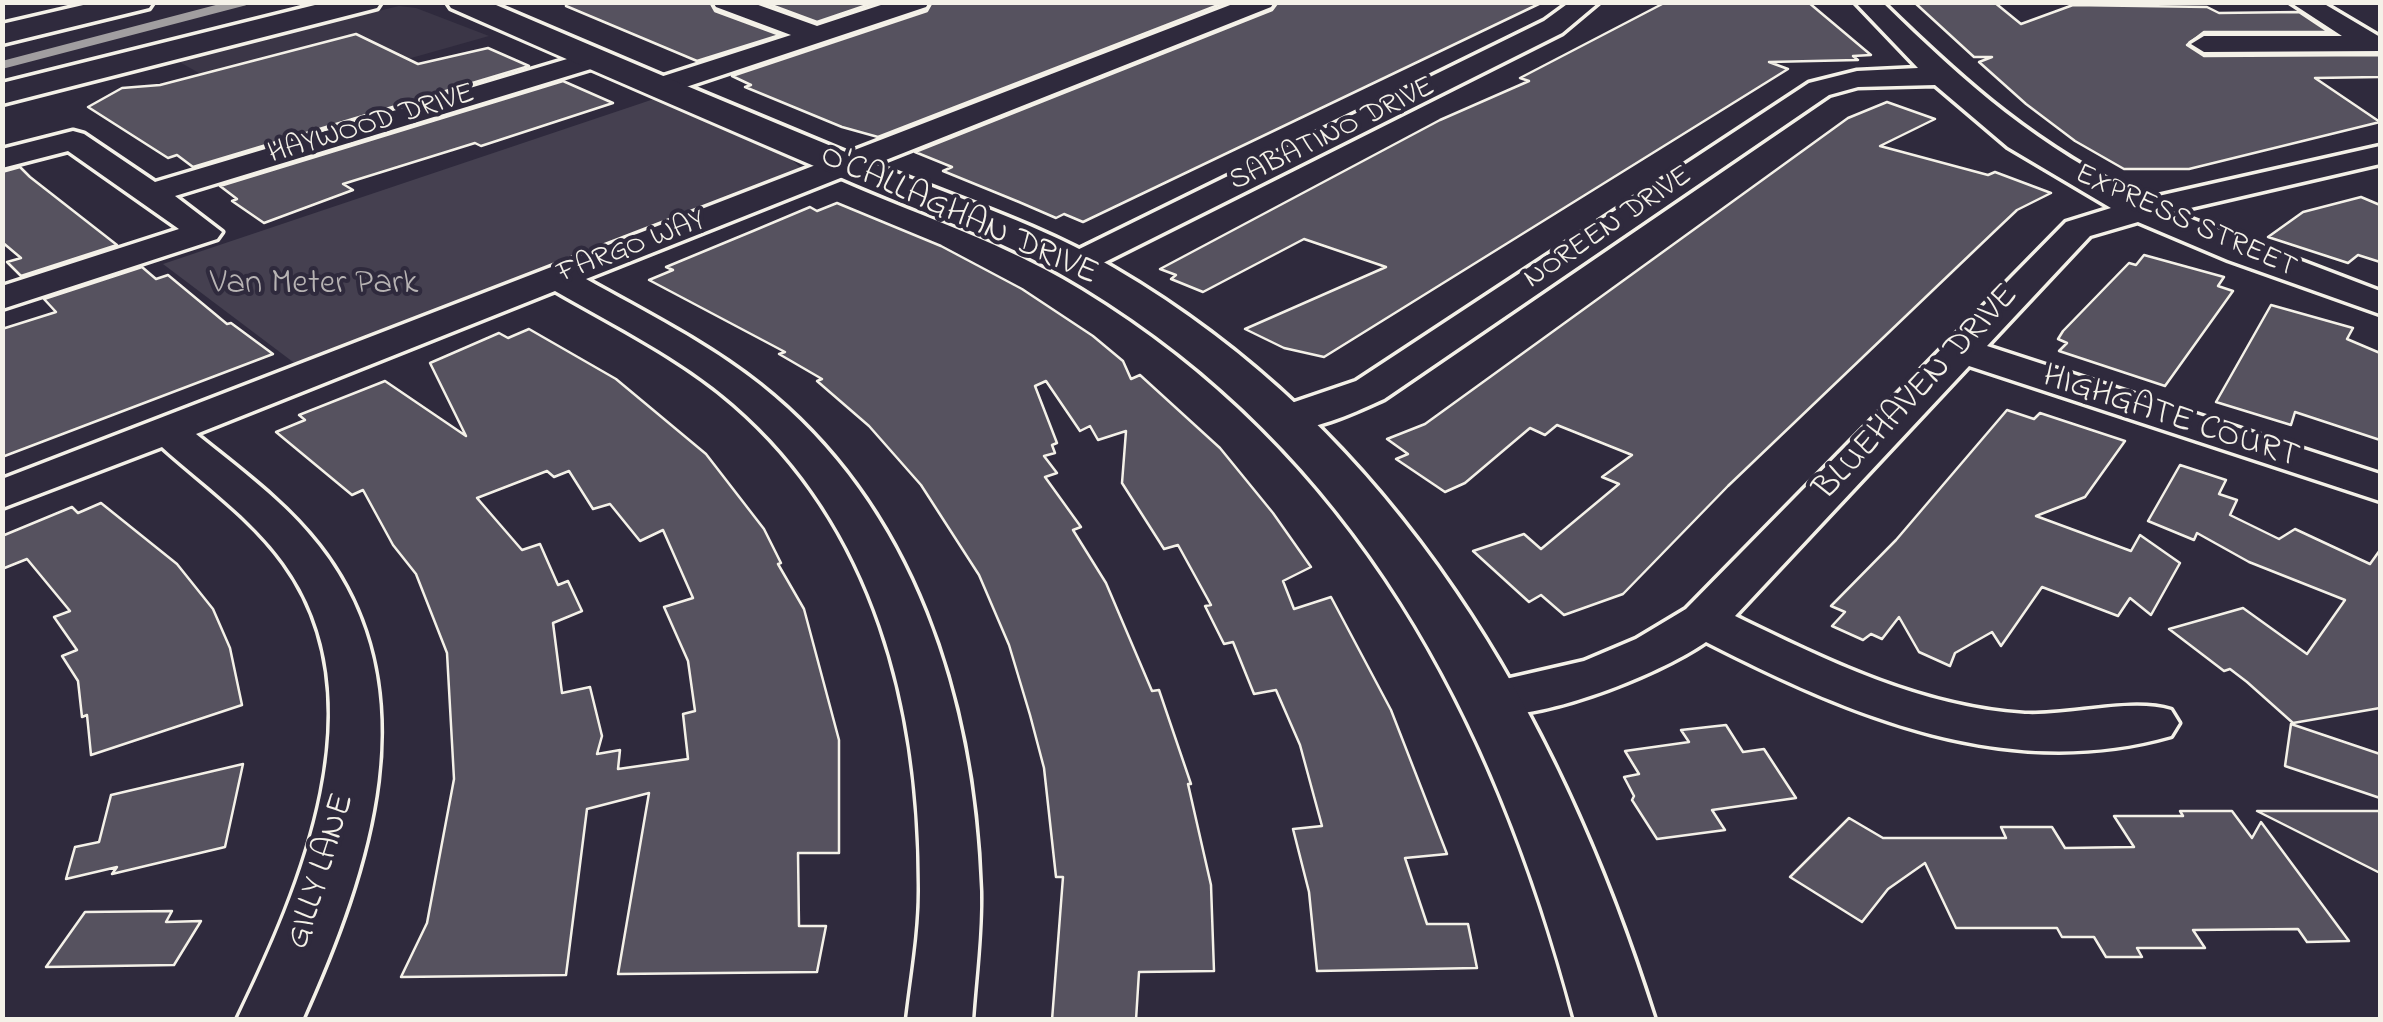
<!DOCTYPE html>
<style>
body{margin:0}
#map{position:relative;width:2383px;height:1022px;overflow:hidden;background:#2f2a3d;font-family:"Indie Flower",sans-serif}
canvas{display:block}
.frame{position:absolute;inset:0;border:5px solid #f4f1e8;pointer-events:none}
</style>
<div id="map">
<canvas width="2383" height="1022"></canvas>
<div class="frame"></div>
</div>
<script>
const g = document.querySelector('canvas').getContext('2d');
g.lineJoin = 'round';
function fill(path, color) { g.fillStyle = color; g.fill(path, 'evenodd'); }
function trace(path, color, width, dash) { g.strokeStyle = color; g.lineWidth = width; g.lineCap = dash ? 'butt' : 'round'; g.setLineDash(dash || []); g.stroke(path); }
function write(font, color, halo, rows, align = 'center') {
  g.font = font + ' "Indie Flower",sans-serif'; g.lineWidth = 8; g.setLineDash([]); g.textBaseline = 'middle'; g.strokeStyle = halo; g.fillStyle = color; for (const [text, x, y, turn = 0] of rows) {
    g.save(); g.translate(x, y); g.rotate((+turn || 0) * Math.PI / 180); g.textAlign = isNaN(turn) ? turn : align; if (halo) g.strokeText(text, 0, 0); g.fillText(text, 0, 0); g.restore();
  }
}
fill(new Path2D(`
 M399,6L416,8L489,36L252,103L176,60Z`), '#3b3647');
fill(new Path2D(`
 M654,99L790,158L801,168L297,365L163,264Z`), '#454050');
trace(new Path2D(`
 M2,65L243,2`), '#a19ea0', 8);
const building = new Path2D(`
 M566,2H710L715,11L780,35L697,61L566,6Z
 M763,2H876L817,22Z
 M932,2H1226L878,137L842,127L745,87L751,85L732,76L927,11Z
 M1278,2H1543L1083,222L1064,214L1056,218L1019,202L943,171L952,167L915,152L1272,10Z
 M1666,2H1808L1871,55L1853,56L1858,60L1769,62L1788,69L1324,357L1284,348L1245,329L1386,267L1304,239L1203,292L1171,279L1176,275L1160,269L1440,120L1529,81L1520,78Z
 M1914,2H1994L2021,24L2073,5L2207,7L2219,13L2299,12L2329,32H2204L2187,45L2204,56L2380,55V77L2315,78L2380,122L2189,169H2124L2075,141L2026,104L1979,62L1992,57H1974Z
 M356,34L418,64L488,48L529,66L193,167L177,155L168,158L88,107L122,88L160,85Z
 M563,81L613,103L481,146L475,143L343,184L353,190L264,223L232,201L237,199L220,186Z
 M1887,102L1935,119L1880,146L1988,175L1995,172L2051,193L2017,210L1998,228L1728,486L1623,594L1564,615L1541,595L1529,602L1473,551L1524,534L1541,549L1619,484L1602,477L1632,455L1557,425L1545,435L1530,428L1465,483L1445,492L1396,459L1408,454L1387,439L1425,424L1848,118Z
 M20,167L30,177L117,245L21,276L7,262L21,258L2,242V172Z
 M2361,197L2380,205V262L2358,255L2348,263L2268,237L2303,212Z
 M837,203L941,246L1022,289L1093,336L1123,361L1131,379L1140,375L1220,448L1273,513L1311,567L1283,581L1294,609L1331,597L1391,710L1447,854L1405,858L1427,924H1468L1477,968L1317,971L1309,892L1293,829L1322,826L1300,745L1276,690L1254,694L1233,642L1224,644L1205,606L1211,605L1178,545L1164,549L1122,483L1126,431L1098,440L1090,426L1080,431L1046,381L1035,386L1057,443L1052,445L1055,453L1044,456L1057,473L1045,477L1081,527L1073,530L1106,583L1152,691L1159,690L1191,784H1188L1211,885L1214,971L1139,972L1136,1020H1052L1063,877H1056L1044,768L1030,715L1009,645L979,575L921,485L869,426L817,381L822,379L779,354L785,352L649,280L673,270L666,267L753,231L810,207L817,211Z
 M2144,255L2224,277L2218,286L2233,291L2165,386L2059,351L2067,343L2058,339L2063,331L2129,263L2136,265Z
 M142,267L156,279L168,275L227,324L231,323L273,354L2,457V329L56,312L44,299Z
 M2271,305L2353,328L2347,339L2380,353V440L2295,412L2291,425L2216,402Z
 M529,329L616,379L706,454L764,529L781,563L778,564L804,609L839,740V853H798L799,926H826L817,972L618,974L649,793L587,809L566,975L401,977L427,923L454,779L447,653L416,574L393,545L363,490L352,495L276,432L305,420L299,415L385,381L466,436L430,363L499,333L508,338ZM547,471L554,477L569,471L593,509L610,504L640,541L663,530L693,598L664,607L688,661L695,711L683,714L688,759L618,769L620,750L597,754L602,736L590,687L562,693L553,623L582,611L568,581L558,585L540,544L522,550L477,498Z
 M2007,410L2034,419L2040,413L2125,441L2085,497L2036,516L2131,551L2140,535L2180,563L2151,615L2130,598L2118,616L2042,587L2001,646L1992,632L1955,653L1950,666L1919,652L1899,617L1882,639L1871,634L1863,640L1832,626L1845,612L1831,606L1896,540Z
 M2180,465L2226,480L2219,494L2237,500L2230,515L2279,539L2295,529L2370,564L2380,550V708L2293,723L2247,682L2230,669L2224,671L2169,629L2243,608L2307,654L2345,600L2249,562L2197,533L2194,540L2148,521Z
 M101,503L177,564L213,609L230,648L242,705L91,755L87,715L82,717L78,681L62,656L77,650L54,617L70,611L27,559L2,569V536L72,507L78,513Z
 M2291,724L2380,754V798L2285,766Z
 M1726,725L1743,752L1764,749L1796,798L1712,810L1725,830L1657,839L1632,800L1634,796L1624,777L1639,774L1625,751L1689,742L1681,730Z
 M243,764L225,847L112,874L117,867L66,879L75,847L99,842L111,795Z
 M2180,811H2232L2252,838L2261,822L2349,941L2307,942L2298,929L2193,930L2205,948H2137L2142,957H2106L2094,937H2062L2057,928H1956L1925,863L1888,889L1862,922L1790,877L1849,818L1883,838H2006L2001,827H2052L2065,848L2134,847L2114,816H2183Z
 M2257,811H2380V873Z
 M172,911L166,922L201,921L174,965L46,967L85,912Z`);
fill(building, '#56525f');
trace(building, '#f4f1e8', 2.5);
const minor = new Path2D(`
 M713,2H750L817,26L890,2H929L926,7L671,92H651L647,86L651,80L791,35L716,7Z
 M1238,2H1274L1271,7L586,279C645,312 707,343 760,385C914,507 974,701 980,891C981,934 975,977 972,1020H907C912,977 920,934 920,891C921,710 876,527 734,404C681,358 616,326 555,291L196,434C239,469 285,502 319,546C431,690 369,871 302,1020H237C301,888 383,699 284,563C251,517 203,484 162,447L2,508V479Z
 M1570,2H1599L1562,33L1087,271L1075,275L1063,271L1057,264L1063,257L1544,21Z
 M1855,2H1882C1968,86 2036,146 2145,199L2380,146V164L2173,212L2380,291V314L2228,260L2138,222L2090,236L1987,346L2380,474V501L1969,366L1735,616C1828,661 1920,707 2025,714C2070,716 2131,698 2171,710L2179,723L2171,736C2007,783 1849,715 1706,642C1659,675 1527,728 1471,713L1464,700L1471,687L1584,661L1636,639L1686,609L2066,222L2111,208L2008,147L1935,85L1858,87L1829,95L1384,399C1353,413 1306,436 1271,428L1265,419L1271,410L1356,381L1809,83L1857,71L1918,68Z
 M2290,2H2321L2380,37V51L2204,52L2191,44L2204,36H2342Z
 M594,51L608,59L604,65L175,196L222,232L217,239L2,309V286L179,229L68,151L2,168V149L73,131L84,134L155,182Z`);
const tertiary = new Path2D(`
 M447,2H489C622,59 755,115 889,170C965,201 1043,226 1114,268C1397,433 1559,714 1655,1020H1575C1495,717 1357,454 1083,287C1012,243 933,217 856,184C721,126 586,68 451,8Z`);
const primary = new Path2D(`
 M96,2H153L149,8L2,44V24Z
 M327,2H381L377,8L2,104V83Z`);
trace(minor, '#f4f1e8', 7);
trace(tertiary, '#f4f1e8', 7);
trace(primary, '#f4f1e8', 7);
fill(minor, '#2f2a3d');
fill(tertiary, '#2f2a3d');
fill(primary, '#2f2a3d');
write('30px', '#f4f1e8', '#2f2a3d', [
 ["HAYWOOD DRIVE",372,126,-17],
 ["SABATINO DRIVE",1333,136,-26],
 ["EXPRESS STREET",2185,223,24],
 ["NOREEN DRIVE",1609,229,-34],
 ["FARGO WAY",632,249,-21]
]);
write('35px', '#f4f1e8', '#2f2a3d', [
 ["O'CALLAGHAN DRIVE",958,217,24],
 ["BLUEHAVEN DRIVE",1918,394,-47],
 ["HIGHGATE COURT",2170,419,18],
 ["GILLY LANE",323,872,-73]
]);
write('35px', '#b7b3b3', '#2f2a3d', [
 ["Van Meter Park",314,286]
]);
</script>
